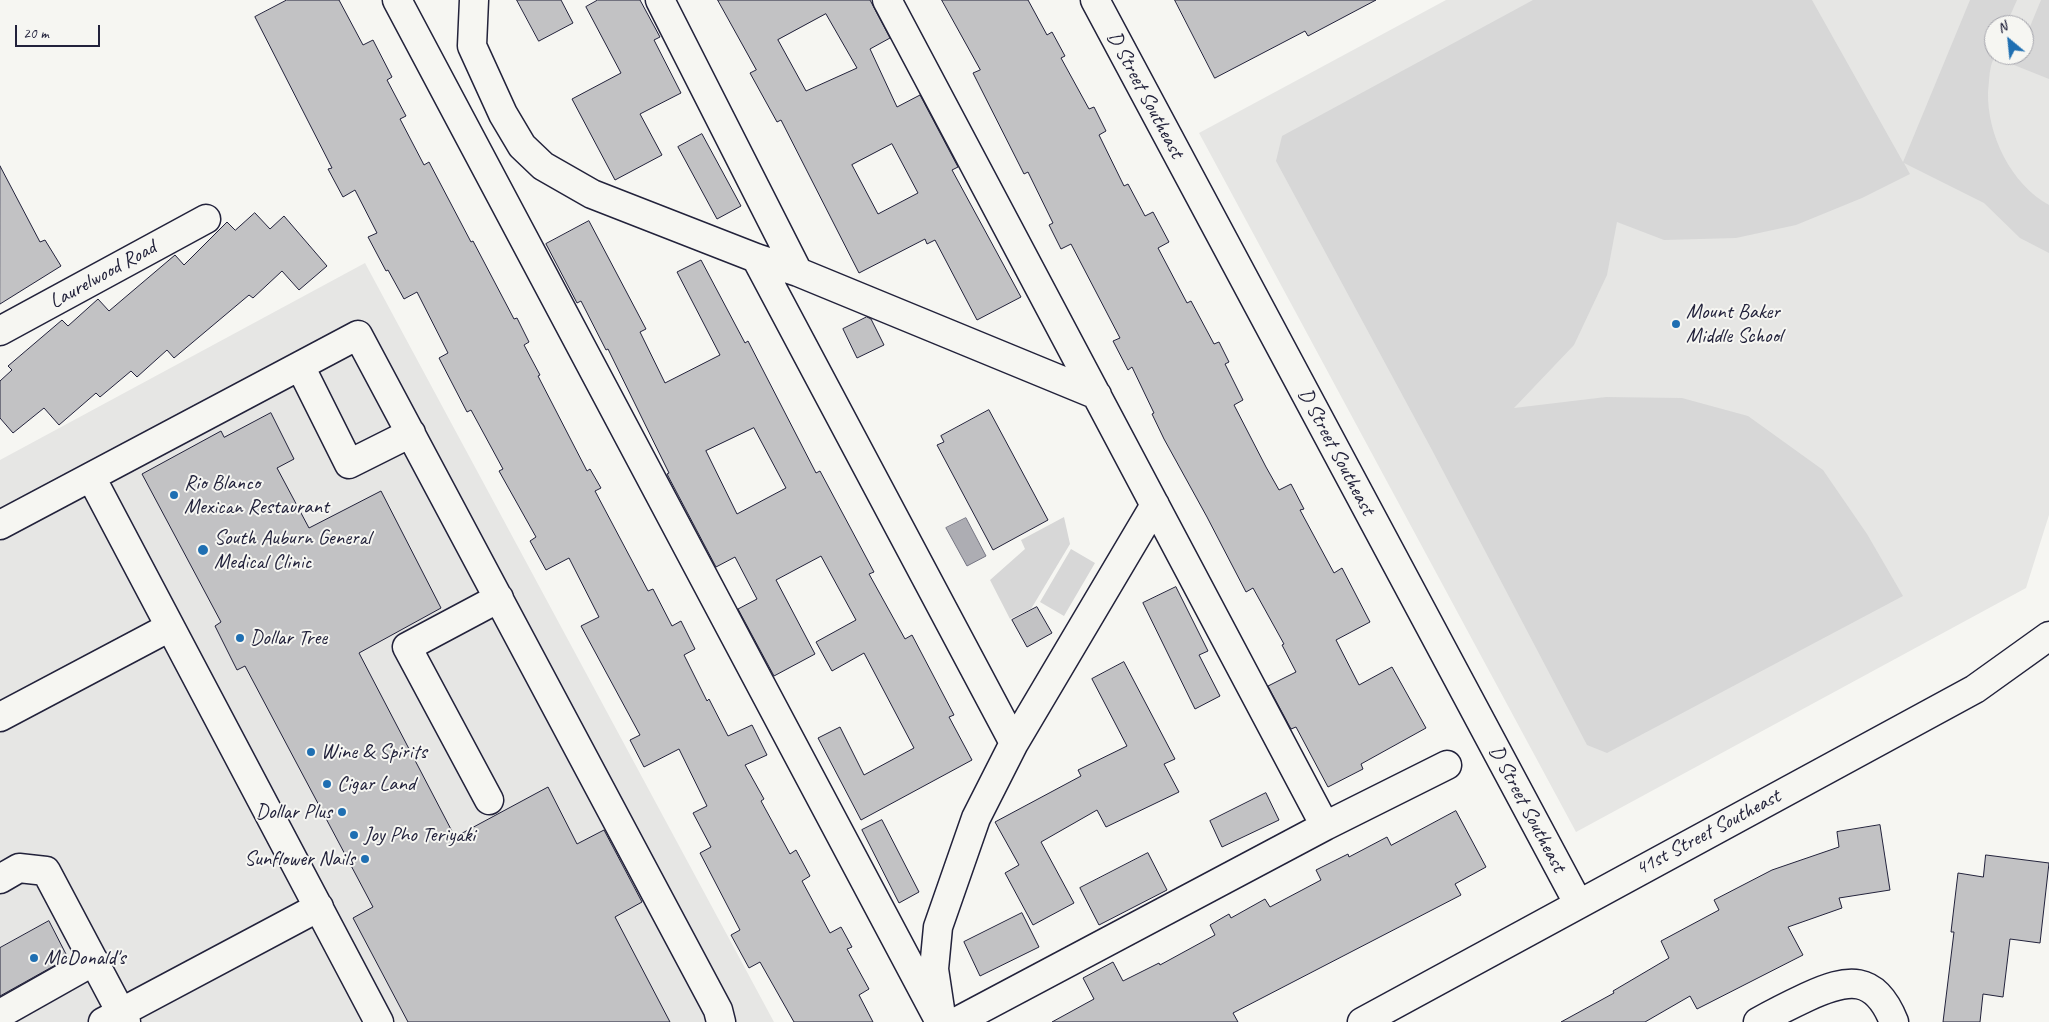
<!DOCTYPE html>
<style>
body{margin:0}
#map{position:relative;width:2049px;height:1022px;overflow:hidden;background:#f6f6f2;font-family:Caveat,sans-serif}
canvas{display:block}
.north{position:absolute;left:1984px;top:15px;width:50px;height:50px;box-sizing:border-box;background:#f6f6f2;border:1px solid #a1a1a9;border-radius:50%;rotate:332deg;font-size:14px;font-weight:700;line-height:20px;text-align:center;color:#22223b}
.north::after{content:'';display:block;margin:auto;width:18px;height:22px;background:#1f6fb2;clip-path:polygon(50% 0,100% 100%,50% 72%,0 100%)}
.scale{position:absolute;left:15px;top:25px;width:85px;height:22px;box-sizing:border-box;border:2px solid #22223b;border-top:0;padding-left:6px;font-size:15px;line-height:18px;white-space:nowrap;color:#22223b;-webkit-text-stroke:4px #f6f6f2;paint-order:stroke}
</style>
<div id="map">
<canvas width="2049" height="1022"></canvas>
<div class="north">N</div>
<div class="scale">20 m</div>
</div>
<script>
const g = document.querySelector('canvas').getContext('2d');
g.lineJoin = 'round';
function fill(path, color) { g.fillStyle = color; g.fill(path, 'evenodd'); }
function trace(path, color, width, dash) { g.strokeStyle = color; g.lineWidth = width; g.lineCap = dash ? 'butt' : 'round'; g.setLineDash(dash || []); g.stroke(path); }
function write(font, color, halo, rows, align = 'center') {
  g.font = font + ' Caveat,sans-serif'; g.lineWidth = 4; g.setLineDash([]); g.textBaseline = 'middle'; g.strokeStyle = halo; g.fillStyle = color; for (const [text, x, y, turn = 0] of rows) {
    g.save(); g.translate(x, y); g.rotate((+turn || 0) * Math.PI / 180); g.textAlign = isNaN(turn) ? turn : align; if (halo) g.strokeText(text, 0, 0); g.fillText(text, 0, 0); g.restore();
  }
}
fill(new Path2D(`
 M1446,0H2049V515L2026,588L1576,832L1199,133ZM1994,25H2024V55H1994Z
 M365,263L774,1022H0V460Z`), '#e6e6e4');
fill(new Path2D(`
 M1533,0H1812L1903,162L1970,0H2017L2006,25H1994C1994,35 1995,46 1995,55C1994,58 1992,62 1991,66C1989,74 1989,84 1988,92C1987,135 2011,184 2049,205V253L2020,238L1984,203L1904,163L1910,174L1862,198L1796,225L1736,238L1664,240L1617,222L1607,275L1574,345L1514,408L1606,397L1682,398L1748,416L1823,470L1867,534L1903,596L1607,753L1587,745L1432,450L1276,161L1282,136Z
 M2041,0H2049V79L2014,65L2018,55H2024V41Z
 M1064,517L1070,544L1031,609L1010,619L990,580L1025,549L1021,540Z
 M1071,549L1095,563L1064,616L1040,602Z`), '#d7d7d7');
const water = new Path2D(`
 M966,518L986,556L967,566L946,528Z`);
fill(water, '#adadb3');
trace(water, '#757583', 1);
const building = new Path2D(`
 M287,0H339L363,45L373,40L392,77L387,80L406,116L400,119L424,165L429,162L471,242L473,241L514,319L517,318L529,342L524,345L540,375L538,376L587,471L590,469L601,488L595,491L648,591L653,589L672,626L681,621L695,649L684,655L707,701L709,699L728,736L752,725L767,755L745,765L764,799L761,801L790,854L796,850L810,876L802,881L830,933L841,927L852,947L847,949L869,989L859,995L873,1022H794L760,962L749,968L731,935L740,930L700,853L711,847L693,813L707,806L679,749L644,767L630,740L640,735L581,626L599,617L569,558L546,570L530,541L536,537L499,471L503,469L471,410L467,412L439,358L448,353L417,292L404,299L388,270L386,271L368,237L377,233L355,190L343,197L328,169L332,168L255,17Z
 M517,0H561L573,23L539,41Z
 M598,0H640L660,37L654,40L681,93L640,114L662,155L615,180L572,99L621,73L586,7Z
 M718,0H870L890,38L870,49L897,107L920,95L958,167L952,170L1021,297L977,320L935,240L927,244L925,239L859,273L781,120L777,122L750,73L756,70ZM826,14L857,68L806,91L778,40ZM892,144L918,193L878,214L852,165Z
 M942,0H1028L1047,35L1052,32L1065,56L1061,58L1089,109L1094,107L1106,131L1099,135L1124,186L1128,184L1145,216L1153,212L1169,242L1158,248L1187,303L1191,301L1214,344L1219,342L1229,362L1225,364L1243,400L1234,405L1266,467L1279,490L1291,484L1304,509L1300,510L1334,573L1342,568L1370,622L1336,640L1359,685L1392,667L1426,728L1361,764L1363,769L1328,787L1296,727L1291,729L1268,686L1296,672L1282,645L1284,644L1253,588L1246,592L1207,517L1164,439L1152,414L1154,413L1132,367L1128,370L1113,341L1120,338L1071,244L1061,249L1049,225L1053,223L1028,172L1024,174L973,73L980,70Z
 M1175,0H1376L1308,36L1305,31L1215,78Z
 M702,134L741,206L717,219L678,147Z
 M0,166L40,242L45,240L61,266L0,304Z
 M255,213L270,229L284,216L327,266L299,290L282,271L253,298L249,295L174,358L167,350L137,377L131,371L100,397L96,393L59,425L44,408L13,433L0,418V381L12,370L8,366L62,320L68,326L98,299L109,311L175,255L184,265L227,222L235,230Z
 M589,221L646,329L640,332L665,383L720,355L677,272L701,260L745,343L748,341L816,473L820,471L874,572L869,574L905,639L912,635L954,715L949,717L972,760L861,820L818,738L840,727L864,775L914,748L864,653L832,671L816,642L856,620L821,556L776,580L815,654L774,676L738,609L757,599L735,557L716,567L667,474L669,473L608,349L606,350L581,301L577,303L546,244ZM754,428L786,488L737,514L706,451Z
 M867,317L871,319L884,345L857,358L843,329Z
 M989,410L1048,520L993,550L937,445L944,442L941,436Z
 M271,413L294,459L277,468L309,528L381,491L441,608L359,653L455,837L548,787L577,844L604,830L642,902L615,917L670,1022H408L353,918L373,907L245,666L237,670L215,626L221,622L142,474L221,431L224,437Z
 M1176,587L1208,651L1199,655L1220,696L1195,709L1143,603Z
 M1037,607L1052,633L1027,647L1012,620Z
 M1124,662L1175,759L1164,764L1179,792L1106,827L1097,810L1041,842L1074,903L1033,925L1005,873L1019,865L995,822L1081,776L1078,770L1127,746L1092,679Z
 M1266,793L1279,820L1222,847L1210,821Z
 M1456,811L1486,867L1455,884L1461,895L1233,1013L1238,1022H1052L1094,999L1083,978L1113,962L1123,981L1159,963L1160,965L1215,935L1210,925L1229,914L1231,918L1265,899L1270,907L1321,880L1316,870L1348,854L1349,857L1387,837L1391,845Z
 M882,820L919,892L899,903L862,830Z
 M1880,825L1890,890L1839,898L1842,908L1788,927L1803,955L1697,1009L1690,996L1645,1022H1561L1614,993L1613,991L1669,958L1661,941L1719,910L1714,900L1772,870L1839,847L1837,832Z
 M1148,853L1167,890L1099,925L1080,888Z
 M1986,855L2049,863L2040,943L2010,939L2003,997L1983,994L1980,1022H1943L1954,932H1951L1958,873L1983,877Z
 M1022,913L1039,947L980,976L964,942Z
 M49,921L68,958L0,996V948Z`);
fill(building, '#c2c2c4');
trace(building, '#22223b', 1);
const minor = new Path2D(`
 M397,0L940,1022
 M474,0L472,46L503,114L522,146L543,166L592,194L756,258L798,272L1097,395
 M660,0L798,272
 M887,0L1325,826
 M1095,0L1578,903
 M756,258L1014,743
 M0,331L206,219
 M300,366L349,464L411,433
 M91,477L379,1022
 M0,525L358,335L718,1010L721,1022
 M0,717L170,627
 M489,800L407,647L499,598
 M0,879L19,868L46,871L126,1022
 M940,1009L934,969L938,927L976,818L1014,743L1155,505
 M0,1014L94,961
 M103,1022L319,907
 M956,1022L1325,826L1447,765
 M1362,1022L1975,689L2049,636
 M1758,1022C1774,1013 1790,1005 1807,997C1848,978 1875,974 1894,1022`);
trace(minor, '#22223b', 31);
trace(minor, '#f6f6f2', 28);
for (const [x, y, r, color] of [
 [1676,324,5,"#1f6fb2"],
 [174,495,5,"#1f6fb2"],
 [203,550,6,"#1f6fb2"],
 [240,638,5,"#1f6fb2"],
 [311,752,5,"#1f6fb2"],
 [327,784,5,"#1f6fb2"],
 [342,812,5,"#1f6fb2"],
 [354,835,5,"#1f6fb2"],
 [365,859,5,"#1f6fb2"],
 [34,958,5,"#1f6fb2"]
]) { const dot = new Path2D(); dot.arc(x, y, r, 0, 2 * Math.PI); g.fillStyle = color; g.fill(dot); trace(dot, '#f6f6f2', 2); }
write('21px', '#22223b', '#f6f6f2', [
 ["D Street Southeast",1145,95,62],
 ["Laurelwood Road",103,275,-29],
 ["D Street Southeast",1336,452,62],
 ["D Street Southeast",1527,809,62],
 ["41st Street Southeast",1708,833,-28]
]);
write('21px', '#22223b', '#f6f6f2', [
 ["Mount Baker",1686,312],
 ["Middle School",1686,336],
 ["Rio Blanco",184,483],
 ["Mexican Restaurant",184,507],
 ["South Auburn General",214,538],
 ["Medical Clinic",214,562],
 ["Dollar Tree",250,638],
 ["Wine & Spirits",321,752],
 ["Cigar Land",337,784],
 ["Dollar Plus",332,812,"right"],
 ["Joy Pho Teriyaki",364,835],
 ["Sunflower Nails",355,859,"right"],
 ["McDonald's",44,958]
], 'left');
</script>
